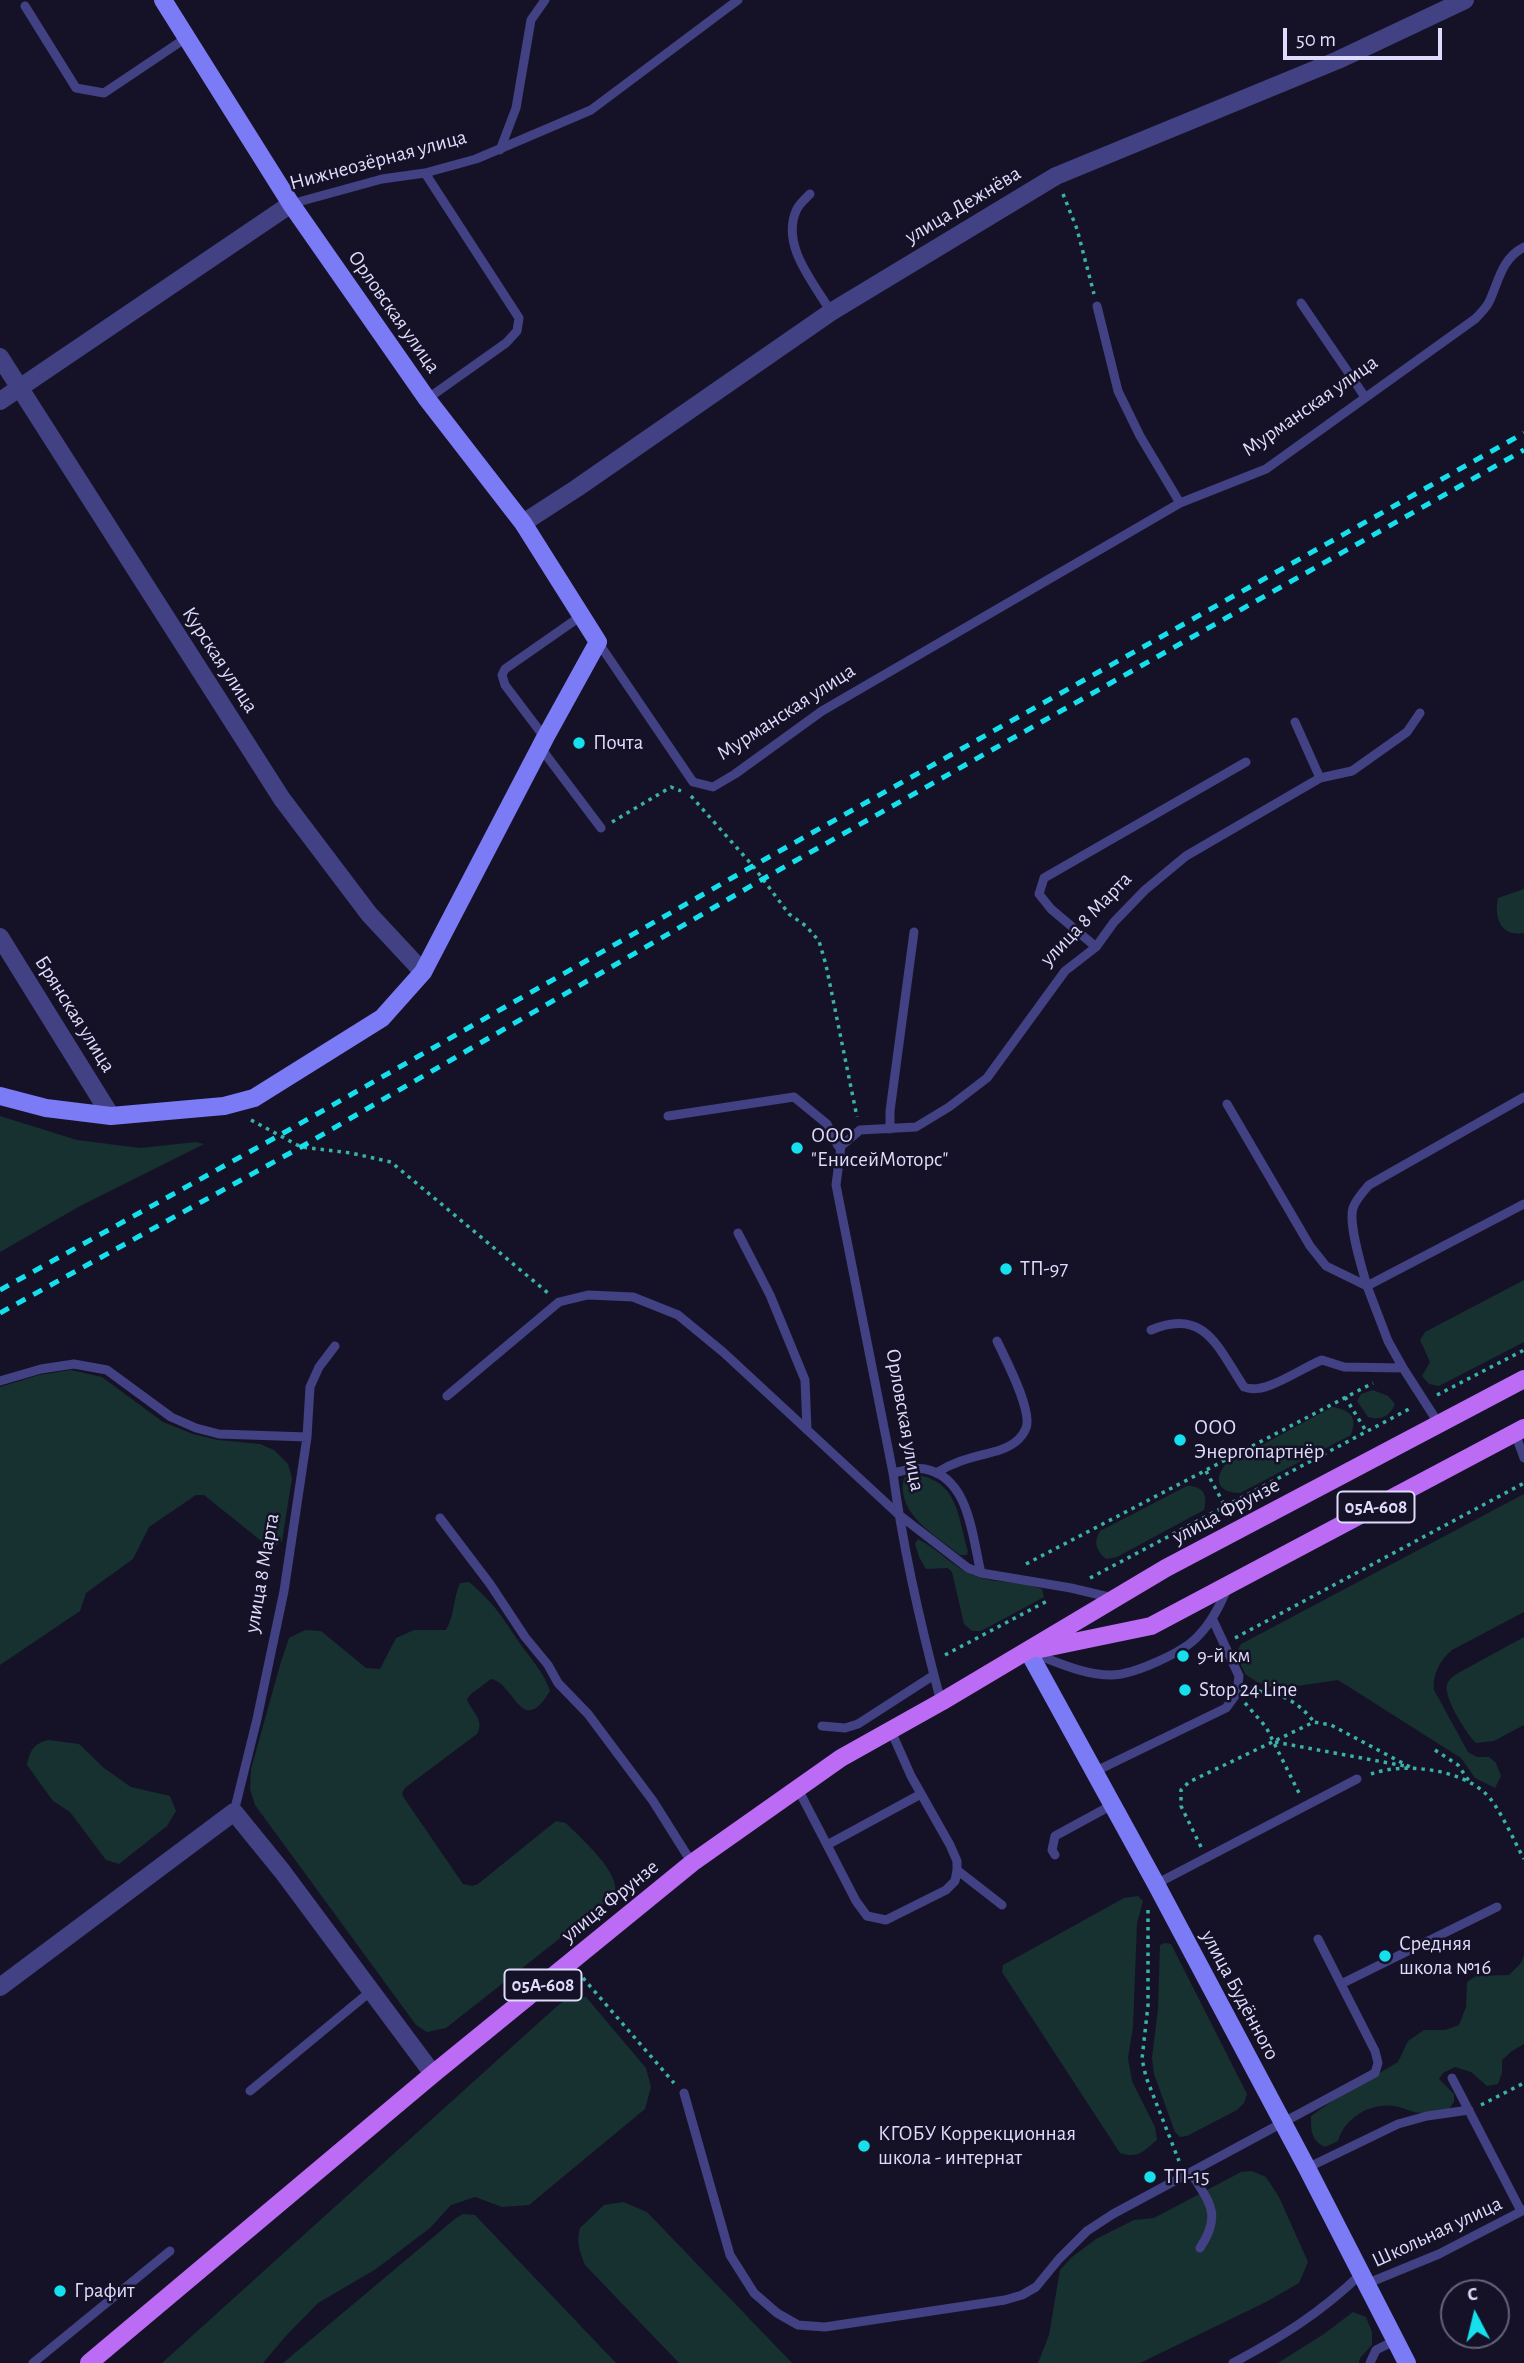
<!DOCTYPE html>
<meta charset="utf-8">
<style>
body{margin:0}
#map{position:relative;width:1524px;height:2363px;overflow:hidden;background:#151227;font-family:"Alegreya Sans",sans-serif}
canvas{display:block}
.north{position:absolute;left:1440px;top:2279px;width:70px;height:70px;box-sizing:border-box;background:#151227;border:2px solid #65627c;border-radius:50%;rotate:353deg;font-size:19px;font-weight:700;line-height:28px;text-align:center;color:#dedbfc}
.north::after{content:'';display:block;margin:auto;width:24px;height:32px;background:#16e0ed;clip-path:polygon(50% 0,100% 100%,50% 72%,0 100%)}
.scale{position:absolute;left:1283px;top:28px;width:159px;height:32px;box-sizing:border-box;border:4px solid #dedbfc;border-top:0;padding-left:9px;font-size:21px;line-height:24px;white-space:nowrap;color:#dedbfc;-webkit-text-stroke:5px #151227;paint-order:stroke}
</style>
<div id="map">
<canvas width="1524" height="2363"></canvas>
<div class="north">С</div>
<div class="scale">50 m</div>
</div>
<script>
const g = document.querySelector('canvas').getContext('2d');
g.lineJoin = 'round';
function fill(path, color) { g.fillStyle = color; g.fill(path, 'evenodd'); }
function trace(path, color, width, dash) { g.strokeStyle = color; g.lineWidth = width; g.lineCap = dash ? 'butt' : 'round'; g.setLineDash(dash || []); g.stroke(path); }
function write(font, color, halo, rows, align = 'center') {
  g.font = font + ' "Alegreya Sans",sans-serif'; g.lineWidth = 5; g.setLineDash([]); g.textBaseline = 'middle'; g.strokeStyle = halo; g.fillStyle = color; for (const [text, x, y, turn = 0] of rows) {
    g.save(); g.translate(x, y); g.rotate((+turn || 0) * Math.PI / 180); g.textAlign = isNaN(turn) ? turn : align; if (halo) g.strokeText(text, 0, 0); g.fillText(text, 0, 0); g.restore();
  }
}
fill(new Path2D(`
 M1524,889V933C1500,937 1494,917 1498,898Z
 M0,1116L77,1140L140,1148L196,1142L204,1144L82,1205L0,1252Z
 M1524,1280V1342L1439,1386L1429,1384L1422,1376L1430,1362L1420,1340L1425,1332Z
 M71,1370L102,1377L163,1422L193,1434L218,1440L260,1444L274,1450L288,1464L292,1478L282,1541L274,1547L265,1544L204,1495H196L149,1527L133,1559L86,1593L80,1611L0,1665V1387L39,1375Z
 M1373,1390L1388,1396L1395,1404C1390,1416 1381,1421 1368,1417L1357,1401L1361,1394Z
 M1332,1407C1350,1410 1358,1416 1351,1435L1240,1493C1221,1493 1212,1482 1225,1465Z
 M911,1474C958,1479 957,1513 968,1551L967,1555H960C937,1536 895,1514 904,1478Z
 M1187,1486C1204,1486 1208,1496 1204,1510L1117,1557L1106,1559C1096,1550 1093,1543 1100,1531Z
 M1524,1494V1612L1452,1650C1440,1660 1432,1675 1434,1690L1468,1752L1477,1757H1489L1496,1763L1501,1776L1495,1788L1475,1778L1461,1758L1338,1680L1276,1689L1257,1682L1245,1674L1236,1653L1241,1644Z
 M918,1539C940,1550 954,1569 978,1577C999,1584 1022,1581 1042,1589L1044,1597L981,1631H972L964,1624L952,1572L948,1568L926,1569L919,1557L915,1544Z
 M469,1582C494,1603 503,1618 521,1645C532,1660 544,1673 550,1691C521,1739 515,1683 491,1679L471,1694L467,1699C472,1713 485,1719 477,1734L405,1788L402,1793L404,1798L463,1884L472,1886L478,1884L556,1821L566,1823C581,1839 621,1872 615,1895L446,2028L427,2032L416,2025L255,1805L250,1789L251,1769L280,1665L289,1638L305,1630L321,1631L366,1668L380,1669L396,1638L414,1630H446C455,1614 453,1599 460,1583Z
 M1524,1637V1725L1494,1741L1476,1743C1466,1733 1443,1697 1447,1684C1450,1678 1455,1675 1460,1672Z
 M48,1740L79,1744L104,1768L131,1787L170,1796L176,1811L167,1826L119,1864L106,1860L70,1812L53,1801L27,1765C30,1751 33,1744 48,1740Z
 M1138,1896L1143,1901L1137,1923L1133,2027L1128,2058L1132,2081L1155,2127L1157,2140C1143,2151 1139,2159 1120,2153L1002,1972L1003,1965L1124,1898Z
 M1165,1943L1171,1944L1247,2094L1244,2103L1237,2110L1187,2136L1180,2137L1175,2132L1154,2074L1152,2058L1158,2009L1160,1945Z
 M1524,1955V2044L1512,2051L1502,2060V2073L1498,2084L1487,2086L1471,2072L1455,2067L1443,2073L1439,2079L1454,2094V2102L1449,2109C1440,2111 1430,2114 1421,2113C1412,2113 1403,2107 1394,2106C1371,2102 1344,2118 1338,2141L1325,2147C1311,2141 1311,2130 1311,2116L1331,2102L1398,2062L1408,2041L1424,2030H1445L1459,2025L1466,2007L1467,1982L1476,1976L1509,1975L1521,1963Z
 M586,1997L646,2068L651,2087L645,2109L529,2205L502,2207L475,2197L451,2205L430,2228L376,2269L318,2303L284,2338L263,2363H162L555,2008L566,1999Z
 M1252,2171L1266,2177L1279,2197L1308,2262L1299,2283L1266,2302L1140,2363H1038L1049,2335L1060,2270L1072,2257L1096,2239L1134,2220L1154,2218L1241,2172Z
 M623,2202L647,2212L792,2363H679L585,2265C580,2253 576,2242 580,2228L604,2205Z
 M463,2214L475,2215L616,2363H283L456,2218Z
 M1353,2312L1366,2317L1372,2332V2345L1360,2358L1359,2363H1278L1324,2334Z`), '#16312f');
trace(new Path2D(`
 M1063,194L1077,229L1094,294
 M691,796L753,866L789,914L806,926L819,941L826,965L857,1117
 M612,822L671,787L681,791
 M251,1120L301,1147L351,1153L391,1162L548,1293
 M1437,1395L1524,1350
 M1345,1397L1366,1431
 M1206,1471L1225,1506
 M1026,1564L1373,1383
 M1090,1578L1411,1408
 M1235,1638L1524,1483
 M945,1655L1049,1600
 M1251,1687C1260,1693 1268,1693 1278,1695C1293,1700 1305,1710 1314,1722
 M1245,1703L1266,1727L1300,1795
 M1275,1742L1405,1766
 M1435,1750L1458,1765L1469,1781
 M1371,1774C1404,1762 1459,1769 1485,1793C1498,1804 1515,1843 1524,1859
 M1201,1847L1181,1806V1790L1189,1782L1314,1722L1331,1725L1410,1767
 M1148,1910V2005L1142,2059L1146,2077L1179,2161
 M583,1978L674,2083
 M1481,2105L1524,2083`), '#3ab2a6', 3.5, [3.5, 5]);
trace(new Path2D(`
 M25,6L76,88L104,93L186,38
 M500,150L516,108L531,20L545,0
 M425,173L519,318L517,331L506,343L427,399
 M810,194C805,199 798,205 796,211C781,246 814,283 831,312
 M291,204L382,179L425,173L476,159L591,110L738,0
 M1301,303L1365,397
 M1097,306L1118,391L1140,436L1180,503
 M598,642L693,782L713,787L735,774L822,711L1180,503L1266,469L1475,319C1480,314 1486,308 1489,302C1499,281 1501,259 1524,247
 M1295,722L1320,778
 M545,738L505,685L502,675L505,669L581,616
 M540,747L601,828
 M1096,947L1051,909L1039,894L1044,878L1246,762
 M1524,1097L1369,1185C1363,1192 1356,1199 1353,1208C1348,1224 1362,1268 1367,1286L1524,1204
 M1227,1104L1310,1246L1326,1266L1367,1286L1388,1341L1403,1368
 M668,1116L794,1097L827,1124L838,1146H841
 M890,1129V1111L914,932
 M841,1146L860,1130L916,1127L949,1107L987,1078L1065,971L1096,947L1114,922L1145,890L1186,856L1320,778L1352,771L1407,732L1420,713
 M841,1146L836,1185L893,1473C903,1550 921,1627 941,1702
 M738,1233L770,1295L805,1380L807,1430
 M1151,1330C1205,1307 1218,1348 1244,1387C1264,1396 1301,1368 1322,1360L1344,1367L1403,1368L1439,1424
 M0,1381L41,1369L74,1364L107,1370L171,1417L196,1428L219,1434L307,1437
 M447,1396L559,1302L588,1295L633,1297L678,1315L723,1352L898,1514L968,1568L981,1573L1071,1588L1113,1598
 M1515,1433L1524,1458
 M893,1473C903,1471 915,1467 925,1469C970,1478 972,1537 981,1573
 M936,1473C956,1460 975,1457 997,1451C1010,1447 1021,1441 1026,1428C1033,1411 1005,1358 997,1341
 M440,1518L490,1584L525,1637L548,1665L558,1683L588,1714L653,1801L692,1863
 M1032,1653C1057,1662 1084,1675 1111,1675C1133,1675 1185,1652 1199,1635C1212,1622 1220,1605 1227,1589
 M822,1726L845,1728L858,1724L934,1675
 M1094,1772L1226,1708L1237,1693L1239,1676L1212,1618
 M798,1789L856,1901L867,1916L886,1920L946,1890L955,1881L957,1870V1861L950,1845L911,1776L891,1731
 M234,1812L257,1719L284,1591L307,1437L310,1387L319,1367L335,1346
 M827,1845L921,1794
 M1055,1855L1052,1850L1055,1836L1112,1805
 M957,1870L1002,1905
 M1156,1884L1357,1779
 M1341,1984L1497,1907
 M1452,2078L1521,2211
 M250,2091L371,1991
 M684,2093L730,2255L754,2293L777,2313L798,2325L825,2327L1005,2300L1022,2295L1036,2287L1059,2259L1087,2231L1113,2214L1375,2073L1378,2063L1375,2051L1318,1939
 M1307,2168L1398,2124L1427,2116L1469,2110
 M1191,2173C1210,2203 1222,2215 1200,2248
 M1366,2284L1439,2254L1524,2210
 M33,2363L170,2251
 M1233,2363C1283,2336 1319,2314 1361,2274
 M1370,2363L1376,2350L1396,2340`), '#414183', 9);
trace(new Path2D(`
 M0,357L282,799L369,914L423,972
 M0,401L291,204
 M523,523L577,488L831,312L1056,176L1338,60L1465,0
 M0,937L111,1116
 M0,1987L234,1812L282,1871L433,2074`), '#414183', 18);
trace(new Path2D(`
 M0,1096L46,1108L111,1116L224,1106L254,1098L382,1018L423,972L545,738L598,642L523,523L427,399L291,204L163,0
 M1028,1651L1156,1884L1307,2168L1407,2363`), '#7a7bf5', 18);
trace(new Path2D(`
 M1040,1649L1151,1626L1524,1428
 M89,2363L433,2074L692,1863L841,1758L941,1702L1166,1568L1524,1379`), '#bb6bf4', 18);
trace(new Path2D(`
 M0,1290L280,1135L753,866L1524,433
 M0,1313L301,1147L763,879L1524,450`), '#16e0ed', 5, [10, 9]);
for (const [x, y, r, color] of [
 [579,743,7,"#16e0ed"],
 [797,1148,7,"#16e0ed"],
 [1006,1269,7,"#16e0ed"],
 [1180,1440,7,"#16e0ed"],
 [1183,1656,7,"#16e0ed"],
 [1185,1690,7,"#16e0ed"],
 [1385,1956,7,"#16e0ed"],
 [864,2146,7,"#16e0ed"],
 [1150,2177,7,"#16e0ed"],
 [60,2291,7,"#16e0ed"]
]) { const dot = new Path2D(); dot.arc(x, y, r, 0, 2 * Math.PI); g.fillStyle = color; g.fill(dot); trace(dot, '#151227', 2.5); }
for (const [x, y, w] of [
 [1376,1507,77],
 [543,1985,77]
]) { const box = new Path2D(); box.roundRect(x - w / 2, y - 15.5, w, 31, 5); g.fillStyle = '#151227'; g.fill(box); trace(box, '#dedbfc', 2); }
write('bold 19px', '#dedbfc', null, [
 ["05А-608",1376,1507],
 ["05А-608",543,1985]
]);
write('21px', '#dedbfc', '#151227', [
 ["Нижнеозёрная улица",378,160,-15],
 ["улица Дежнёва",963,205,-31],
 ["Орловская улица",394,312,55],
 ["Мурманская улица",1310,406,-35],
 ["Курская улица",220,660,57],
 ["Мурманская улица",786,712,-33],
 ["улица 8 Марта",1086,919,-46],
 ["Брянская улица",75,1014,58],
 ["Орловская улица",905,1420,80],
 ["улица Фрунзе",1226,1511,-28],
 ["улица 8 Марта",262,1573,-80],
 ["улица Фрунзе",610,1901,-39],
 ["улица Будённого",1240,1995,62],
 ["Школьная улица",1437,2232,-25]
]);
write('21px', '#dedbfc', '#151227', [
 ["Почта",593,743],
 ["ООО",811,1136],
 ["\"ЕнисейМоторс\"",811,1160],
 ["ТП-97",1020,1269],
 ["ООО",1194,1428],
 ["Энергопартнёр",1194,1452],
 ["9-й км",1197,1656],
 ["Stop 24 Line",1199,1690],
 ["Средняя",1399,1944],
 ["школа №16",1399,1968],
 ["КГОБУ Коррекционная",878,2134],
 ["школа - интернат",878,2158],
 ["ТП-15",1164,2177],
 ["Графит",74,2291]
], 'left');
</script>
